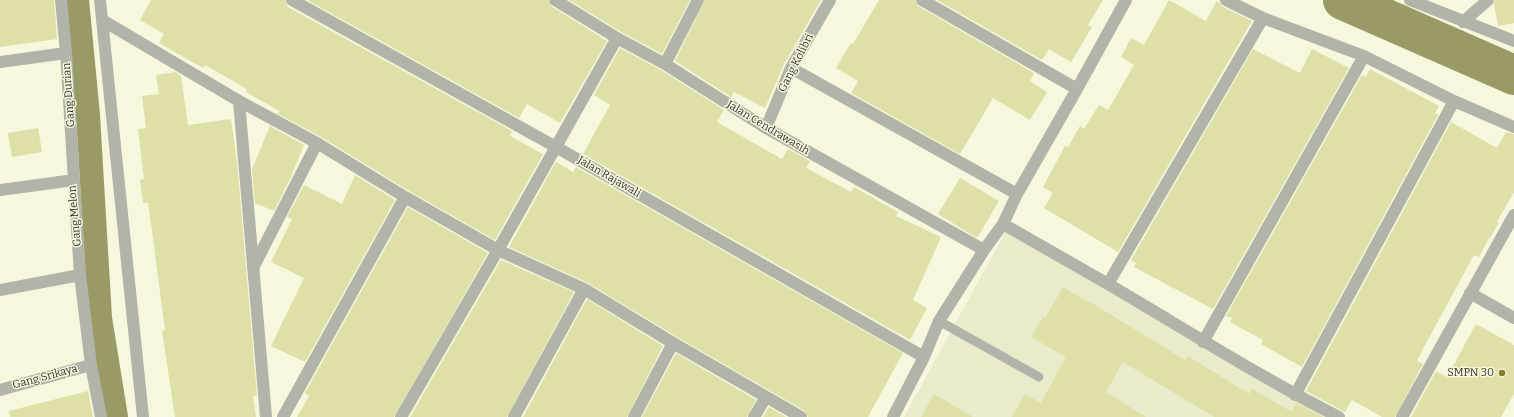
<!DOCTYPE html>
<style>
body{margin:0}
canvas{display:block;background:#f6f7dd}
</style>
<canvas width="1514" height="417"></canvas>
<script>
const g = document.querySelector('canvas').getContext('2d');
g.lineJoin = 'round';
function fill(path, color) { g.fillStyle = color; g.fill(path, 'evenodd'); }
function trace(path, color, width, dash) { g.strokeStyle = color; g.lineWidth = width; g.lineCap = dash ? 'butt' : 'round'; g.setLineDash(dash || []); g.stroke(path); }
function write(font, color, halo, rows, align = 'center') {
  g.font = font + ' Bitter,serif'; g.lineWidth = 3; g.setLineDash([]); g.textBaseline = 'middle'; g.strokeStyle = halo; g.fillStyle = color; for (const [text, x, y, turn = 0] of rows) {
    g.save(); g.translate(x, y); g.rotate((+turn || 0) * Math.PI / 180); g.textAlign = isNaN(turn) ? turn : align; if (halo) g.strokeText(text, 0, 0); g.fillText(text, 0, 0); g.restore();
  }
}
fill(new Path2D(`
 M1006,231L1326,417H904Z`), '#e9ebcb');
trace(new Path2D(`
 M77,0L88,115L100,318L116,417`), '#999a65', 24);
trace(new Path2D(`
 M1343,0L1514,75`), '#999a65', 40);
fill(new Path2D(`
 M0,0H54L57,39L0,47Z
 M151,0H285L288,7L512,131L510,136L543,154L495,240L409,191L321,137L276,113L281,112L246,92L247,89L205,65L203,68L159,43L164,34L140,20Z
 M307,0H548L551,6L607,41L560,123L527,104L519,118Z
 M569,0H690L662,54L621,32Z
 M705,0H821L784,64L765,108L734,92L731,97L675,61Z
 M879,0H915L918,6L1034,73L1030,81L1047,92L1030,120L993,98L960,154L851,93L858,81L836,68L851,43L853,44Z
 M937,0H1103L1088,25L1092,27L1071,62L1049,49L1042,60Z
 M1169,0L1206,21L1217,1L1223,7L1252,21L1118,252L1044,208L1053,193L1043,187L1065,146L1068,147L1080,126L1084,129L1099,105L1108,110L1134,65L1121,57L1131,38L1144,45Z
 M1495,0H1514V23L1498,26L1494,4Z
 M620,48L661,70L724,110L717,122L782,159L788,149L810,161L806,168L851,192L854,187L898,212L896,216L941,237L913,300L927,308L910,340L583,154L610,105L594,95Z
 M1253,49L1300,73L1312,49L1349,68L1213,309L1134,267L1136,263L1131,260Z
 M1370,69L1439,106L1435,113L1438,115L1302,367L1261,344L1263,340L1230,322L1232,318L1226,316L1362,75L1366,77Z
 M176,72L181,76L188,125L231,119L237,162L257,396H253L256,417H175L162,331L165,330L152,231L148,203H143L140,180L144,179L138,129L146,128L142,96L159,94L156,75Z
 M1451,122L1497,148L1506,132L1514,134V192L1497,222L1499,223L1490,238H1489L1479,257L1474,255L1425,345L1417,361L1423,364L1395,417H1382L1352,400L1345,412L1306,391Z
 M270,126L304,145L290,179L274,211L255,203L252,169Z
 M38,128L42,152L12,157L8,133Z
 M556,162L573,172L576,167L903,353L868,417H808L805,411L677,337L588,283L509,247Z
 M355,175L395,200L305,362L271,346L304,278L271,262L292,219L287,217L304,185L342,204Z
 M960,178L999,201L977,238L938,214Z
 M408,207L488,253L394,417H297L309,396L305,393Z
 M501,260L574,292L507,417H410Z
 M1063,287L1086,301L1087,300L1185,360L1188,356L1249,394L1252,389L1292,412L1296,403L1323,417H1214L1123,362L1106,392L1146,417H1012L1025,394L1041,403L1066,357L1031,337L1043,317L1045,318Z
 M587,299L663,346L627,417H523Z
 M1476,324L1514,345V394L1501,417H1411L1436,371L1447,377Z
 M676,353L756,400L747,417H642Z
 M88,391L93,417H10L9,411Z
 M934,394L973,417H921Z
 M769,407L786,417H763Z`), '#dee0a8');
trace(new Path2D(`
 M939,321L1039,377`), '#b3b4a9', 9);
trace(new Path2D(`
 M61,0L66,53
 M100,0L143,417
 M292,0L556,147L924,357
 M555,0L617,38L665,64L766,128L984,250
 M922,0L1077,89
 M1226,0L1263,18L1364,56L1454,101L1514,127
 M1410,0L1514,41
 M102,20L239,101L317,143L405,197L498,250L584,289L673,343L801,417
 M1463,22L1488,0
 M0,62L66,53L74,180
 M665,64L698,0
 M791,68L1017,194
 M239,101L266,417
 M766,128L791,68L830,0
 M0,190L74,180L80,275L91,365L101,417
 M1003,224C1038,244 1073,264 1108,284C1185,329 1260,377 1339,417
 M253,268L317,143
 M1108,284L1263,18
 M0,290L80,275
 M1470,293L1514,318
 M1203,342L1364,56
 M0,390L91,365
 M1295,395L1454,101
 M283,417L405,197
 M401,417L498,250L617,38
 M514,417L584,289
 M634,417L673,343
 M754,417L766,397
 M893,417L924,357L939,321L984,250L1003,224L1017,194L1077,89L1126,0
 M1402,417L1514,215`), '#b3b4a9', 12);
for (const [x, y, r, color] of [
 [1502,373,4,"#82812a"]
]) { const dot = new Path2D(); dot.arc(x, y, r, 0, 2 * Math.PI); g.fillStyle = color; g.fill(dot); trace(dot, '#f6f7dd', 1.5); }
write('11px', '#34352b', '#f6f7dd', [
 ["Gang Kolibri",796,63,-63],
 ["Gang Durian",69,95,-94],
 ["Jalan Cendrawasih",768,128,31],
 ["Jalan Rajawali",609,177,30],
 ["Gang Melon",75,216,-95],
 ["Gang Srikaya",45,377,-15]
]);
write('11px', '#34352b', '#f6f7dd', [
 ["SMPN 30",1494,373]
], 'right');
</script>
